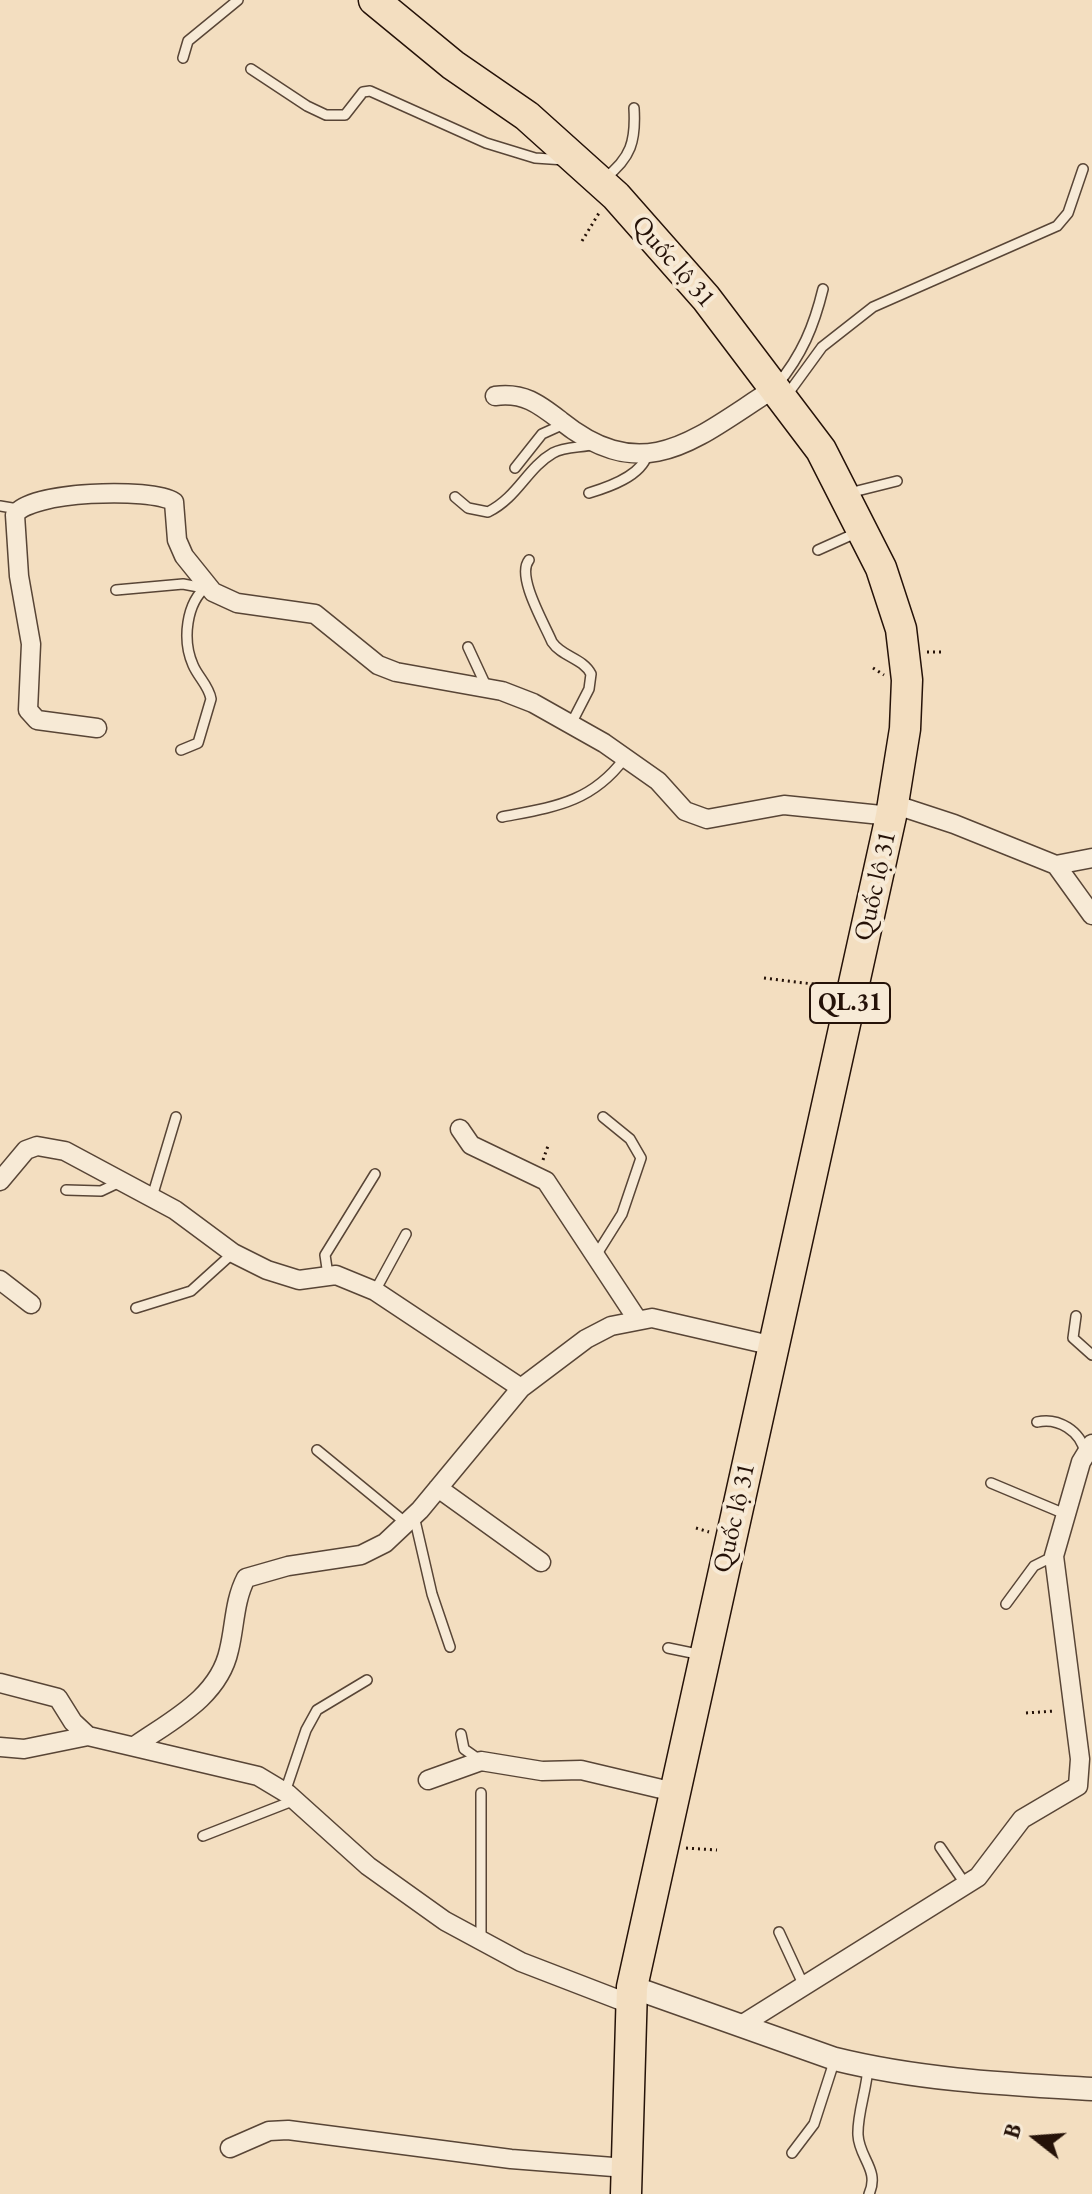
<!DOCTYPE html>
<meta charset="utf-8">
<style>
body{margin:0}
#map{position:relative;width:1092px;height:2194px;overflow:hidden;background:#f3dec0;font-family:"EB Garamond",serif}
canvas{display:block}
.north{position:absolute;left:996px;top:2098px;width:80px;height:80px;-webkit-text-stroke:6px #f7ead6;paint-order:stroke;rotate:287deg;font-size:22px;font-weight:700;line-height:32px;text-align:center;color:#251208}
.north::after{content:'';display:block;margin:auto;width:28px;height:36px;background:#251208;clip-path:polygon(50% 0,100% 100%,50% 72%,0 100%)}
</style>
<div id="map">
<canvas width="1092" height="2194"></canvas>
<div class="north">B</div>
</div>
<script>
const g = document.querySelector('canvas').getContext('2d');
g.lineJoin = 'round';
function trace(path, color, width, dash) { g.strokeStyle = color; g.lineWidth = width; g.lineCap = dash ? 'butt' : 'round'; g.setLineDash(dash || []); g.stroke(path); }
function write(font, color, halo, rows, align = 'center') {
  g.font = font + ' "EB Garamond",serif'; g.lineWidth = 8; g.setLineDash([]); g.textBaseline = 'middle'; g.strokeStyle = halo; g.fillStyle = color; for (const [text, x, y, turn = 0] of rows) {
    g.save(); g.translate(x, y); g.rotate((+turn || 0) * Math.PI / 180); g.textAlign = isNaN(turn) ? turn : align; if (halo) g.strokeText(text, 0, 0); g.fillText(text, 0, 0); g.restore();
  }
}
const service = new Path2D(`
 M183,58L188,41L238,0
 M251,69L307,106L326,115H345L363,92L370,91L486,143L535,158L565,160
 M605,178C631,158 636,141 634,108
 M777,385C802,355 814,326 823,289
 M787,395L822,347L873,307L1057,226L1068,213L1083,169
 M515,468L542,434L564,424
 M589,493C609,487 641,476 647,455
 M849,493L897,481
 M455,497L468,508L488,512C518,497 527,468 553,453C565,446 582,448 596,444
 M0,506L18,509
 M818,550L856,533
 M529,560C516,576 544,623 552,642C562,657 583,658 591,674L589,689L571,724
 M116,590L183,584L204,588
 M468,647L487,688
 M181,750L198,743L211,699C209,686 198,677 193,665C182,640 186,603 207,586
 M502,817C553,807 591,803 624,759
 M66,1190L101,1191L122,1181
 M152,1197L176,1117
 M595,1257L622,1214L641,1158L630,1139L603,1117
 M328,1275L325,1255L375,1174
 M375,1291L406,1234
 M136,1308L191,1291L233,1253
 M1076,1316L1073,1338L1092,1355
 M1037,1422C1058,1417 1081,1431 1085,1453
 M317,1450L406,1523
 M991,1483L1065,1514
 M414,1516L432,1594L450,1647
 M1006,1604L1034,1566L1054,1556
 M668,1648L702,1655
 M461,1734L464,1749L481,1761
 M285,1792L306,1730L317,1710L367,1680
 M203,1836L295,1800
 M940,1847L966,1885
 M779,1932L804,1986
 M481,1941V1793
 M868,2067C867,2089 857,2114 858,2135C859,2158 880,2170 869,2194
 M792,2153L814,2124L835,2059`);
const minor = new Path2D(`
 M495,396C524,392 539,404 561,421C647,490 699,435 775,388
 M97,728L37,720L28,710L31,644L19,576L15,515C28,491 151,487 174,502L177,540L184,556L213,592L237,603L315,614L378,665L396,672L502,691L533,703L604,743L658,781L685,811L707,819L784,805L891,816
 M893,804L954,824L1056,865L1092,858
 M1056,865L1092,915
 M460,1129L471,1145L546,1181L637,1319
 M0,1181L26,1150L37,1146L65,1151L175,1210L233,1253L267,1270L299,1280L336,1275L375,1291L521,1388
 M0,1280L31,1304
 M438,1488L541,1562
 M0,1683L58,1698L73,1722L88,1736
 M136,1745C172,1720 219,1697 229,1650C235,1626 234,1601 246,1578L288,1566L361,1555L385,1543L420,1510L521,1388L586,1339L611,1326L652,1318L774,1346
 M0,1747L24,1749L88,1736L258,1776L288,1794L368,1866L445,1921L521,1962L630,2004
 M428,1780L481,1761L542,1771L581,1770L674,1792
 M743,2024L978,1877L1022,1819L1078,1786L1080,1759L1054,1556L1081,1462L1092,1444
 M230,2148L269,2131L288,2130L511,2159L626,2168`);
const tertiary = new Path2D(`
 M632,1987L835,2059C920,2080 1005,2084 1092,2089`);
const trunk = new Path2D(`
 M374,0L453,65L527,116L616,196L706,298L821,450L881,568L901,629L907,680L905,729L891,816L632,1987L626,2194`);
trace(service, '#584536', 12);
trace(minor, '#584536', 21);
trace(tertiary, '#584536', 25);
trace(trunk, '#251208', 33);
trace(new Path2D(`
 M582,241L599,213
 M927,652H945
 M873,668L884,675
 M764,978L829,986
 M543,1160L549,1143
 M696,1528L709,1532
 M1026,1713L1055,1711
 M686,1848L717,1850`), '#251208', 3, [2, 4]);
trace(service, '#f7ead6', 9);
trace(minor, '#f7ead6', 18);
trace(tertiary, '#f7ead6', 22);
trace(trunk, '#f3dec0', 30);
for (const [x, y, w] of [
 [850,1003,80]
]) { const box = new Path2D(); box.roundRect(x - w / 2, y - 20, w, 40, 6); g.fillStyle = '#f7ead6'; g.fill(box); trace(box, '#251208', 2); }
write('bold 24px', '#251208', null, [
 ["QL.31",850,1003]
]);
write('26px', '#251208', '#f7ead6', [
 ["Quốc lộ 31",673,262,49],
 ["Quốc lộ 31",876,886,-77],
 ["Quốc lộ 31",735,1518,-77]
]);
</script>
